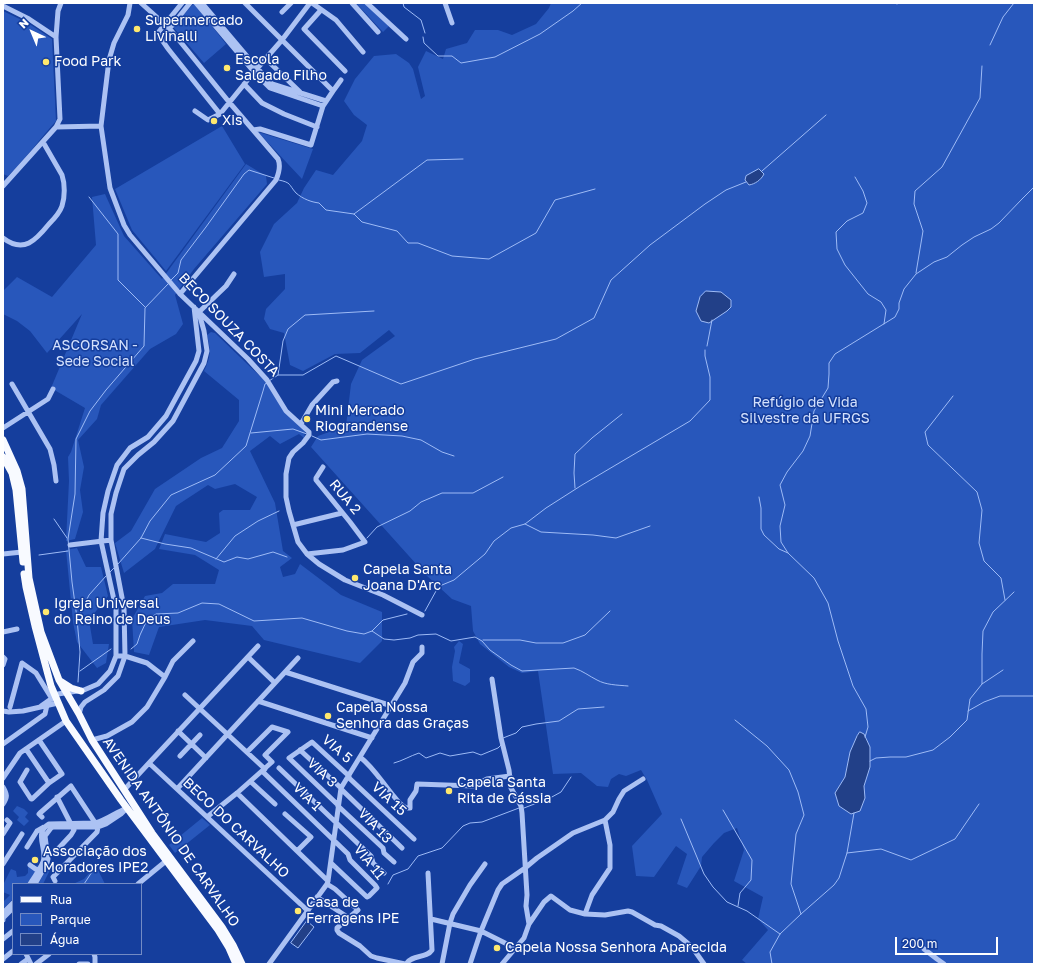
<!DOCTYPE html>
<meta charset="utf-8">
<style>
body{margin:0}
#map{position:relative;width:1037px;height:967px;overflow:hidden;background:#153e9d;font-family:"Golos Text",sans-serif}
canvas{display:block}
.frame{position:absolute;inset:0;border:4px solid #fff;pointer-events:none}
.legend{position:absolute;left:12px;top:883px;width:130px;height:72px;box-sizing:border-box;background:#153e9d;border:1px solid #738bc4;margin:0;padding:5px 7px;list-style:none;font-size:12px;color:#fff}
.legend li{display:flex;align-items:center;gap:8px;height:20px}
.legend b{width:20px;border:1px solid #738bc4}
.north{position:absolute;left:12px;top:12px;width:40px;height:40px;-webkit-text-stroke:3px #153e9d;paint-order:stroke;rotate:316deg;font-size:11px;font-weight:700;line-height:16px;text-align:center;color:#fff}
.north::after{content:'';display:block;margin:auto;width:14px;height:18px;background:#fff;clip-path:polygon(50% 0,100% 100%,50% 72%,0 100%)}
.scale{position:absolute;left:895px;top:937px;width:103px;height:18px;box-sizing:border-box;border:2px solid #fff;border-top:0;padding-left:5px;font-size:12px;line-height:14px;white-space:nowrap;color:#fff;-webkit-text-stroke:3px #153e9d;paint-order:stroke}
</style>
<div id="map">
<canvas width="1037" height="967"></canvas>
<div class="frame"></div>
<ul class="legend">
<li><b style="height:5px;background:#f8faff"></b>Rua</li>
<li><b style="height:11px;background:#2857bb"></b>Parque</li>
<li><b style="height:11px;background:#224088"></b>Água</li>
</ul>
<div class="north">N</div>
<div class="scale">200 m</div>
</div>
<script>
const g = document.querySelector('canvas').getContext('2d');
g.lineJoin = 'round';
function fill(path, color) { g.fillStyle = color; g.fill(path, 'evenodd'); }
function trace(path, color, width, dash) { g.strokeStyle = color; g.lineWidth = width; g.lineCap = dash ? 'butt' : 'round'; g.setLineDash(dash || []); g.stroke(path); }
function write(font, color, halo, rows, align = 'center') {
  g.font = font + ' "Golos Text",sans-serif'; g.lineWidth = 3; g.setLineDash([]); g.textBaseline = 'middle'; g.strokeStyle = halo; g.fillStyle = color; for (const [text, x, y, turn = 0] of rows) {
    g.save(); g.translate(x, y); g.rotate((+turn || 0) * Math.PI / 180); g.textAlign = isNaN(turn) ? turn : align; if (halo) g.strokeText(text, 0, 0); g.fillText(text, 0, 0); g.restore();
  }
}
fill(new Path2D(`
 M194,3L226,44L204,63L173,27Z
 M356,3H365L389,26L383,32Z
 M551,3H1034V964H747L742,960L768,930L758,919L763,897L734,881L744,850L737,828L724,833L714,843L702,857L701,866L687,888L677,884L687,854L676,846L654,877L636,876L632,846L662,814L647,780L641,770L626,776L619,774L611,779L608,787L597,786L581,773L553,774L538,671L522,673L509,667L480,644L473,631L471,606L452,599L426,575L311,447L318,436L346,426L351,384L362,360L395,336L389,330L360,353L335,354L303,371L290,365L284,333L270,329L264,319L266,309L285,289V274L264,277L260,252L274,224L297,203L304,188L316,170L333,175L362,141L367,125L354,115L344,101L355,79L374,56L396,54L409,63L413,69L421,99L425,96L418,67L426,51L443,59L446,49L467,43L475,30H498L512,35L536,24L549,8Z
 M3,11L28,23L52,39L56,121C40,139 25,159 8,176L3,174Z
 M222,126L245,164L166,271L132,230L115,189Z
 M258,132L313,149L302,179Z
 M246,164L266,176L267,184L194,269L175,295L183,324L176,334L150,349L101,405L97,419L78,440L84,467L80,490L83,512L75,539L66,541L69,481L68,457L71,452L85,408L51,388L82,314L47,353L30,331L17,321L3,314V291L17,277L52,297L96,245L92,197L105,194L124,236L162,279Z
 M211,332L215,333L268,384L305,432L304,438L299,434L280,444L270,436L250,451L275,503L283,551L292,558L280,567L283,577L295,574L300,564L341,595L382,612V641L360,663L264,640L252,626L205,620L159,627L149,655L134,652L132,619L145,596L162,593L173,584H215L219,570L195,555L159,549L165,534L206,542L220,533L219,513L223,510H250L257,497L235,484L215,489L208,485L176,506L155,549L124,573L115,543L131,531L155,489L201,458L222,448L239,421V400L204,371C211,357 211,350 207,335Z
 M77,548L86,567H101L108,596L89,620L93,644H109L106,663L97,668L77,642L73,622L66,550Z
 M459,641L463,644L459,663L470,669V682L465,686L453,681L452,667L455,651L454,647Z
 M17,806L24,809L28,813L25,817L29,821L24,826L17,820L19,817L13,811Z
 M202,818L210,825L175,853L169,845Z
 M41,865L27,884H13V899L3,909V902L10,895L3,892V885L11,869L16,871L17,877L25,876L28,873V867Z
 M49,865L52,866L43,884H38Z
 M94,868L98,870L105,884H73L84,879Z`), '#2857bb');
const water = new Path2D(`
 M759,169L764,174C761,180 755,184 749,185L745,180L746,176Z
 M706,291L721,292L731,300V307L727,311L709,323L701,321L696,311L700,297Z
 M860,732L864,734L870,747V767L864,786L865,798L860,811L851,814L839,806L835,793L845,777L850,752L857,736Z
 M307,921L314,927L298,948L291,943Z`);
fill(water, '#224088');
trace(water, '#9ebbf6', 1);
trace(new Path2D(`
 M403,3L404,7L421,20L425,33
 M897,4L899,3
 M423,37L424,43L438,56H452L461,63L495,57L540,34L573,11L582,3
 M990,45L1003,17L1014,3
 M762,171L826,115
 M855,177L863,191L867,203L863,213L847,221L836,232L837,249L845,265L868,294L881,302L886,310L884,324
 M279,180C292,183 288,184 296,193C303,199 311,202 319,203L326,210L354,214L362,222L397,231L408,243H418L452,256L489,259L536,233L555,200L595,189
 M89,197L118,234V280L145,307
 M354,214L427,160L463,159
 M916,273L923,231L914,204L915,191L942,167L980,98L982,66
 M171,280L178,273L181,260L206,227L244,174L249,170L274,178
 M707,346L712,320
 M278,375L283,341L288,329L305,315L374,311
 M269,381L278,375H303L336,356L401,384L475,359L556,339L594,318L611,280L650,245L705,204L726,190L746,182
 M953,396L925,432L928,445L977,492L982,510L979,543L984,561L1001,578L1005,600
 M251,433L293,429L307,434
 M312,436L321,440L367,434L402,436L421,440L442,452L454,456
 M575,488L574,473L575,454L592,438L622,414
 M759,497L761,508V529L764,535L779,549L788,553
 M54,519L67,538
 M525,524L541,532L593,535L616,538L650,526
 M141,538L165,544L191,548L224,562L237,557L248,559L273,552L287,557
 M367,538L377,527L410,511L421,502L442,493H473L503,477
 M39,555L68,551
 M216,559L235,536L258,521L279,511
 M118,564L141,538L150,521L171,495L215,475L246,446L263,391L265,384L267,383
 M110,572L114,568
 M425,611L436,591L442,585L454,580L485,554L494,541L511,528L525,524L546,508L582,485L690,421L710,400V377L705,356V350
 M77,618L72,582L68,539L75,494L76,439L90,411L106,390L144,346L145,308L168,284
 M372,631L383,620L407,614
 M483,640H520L536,643H563L585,635L610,611
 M131,649L137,644L140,635L147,620L156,614L178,613L202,603L219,604L254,621L302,618L347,631L364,634L372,631L384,639L394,640L410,638L418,635L436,634L451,641L475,637L482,641L490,650L511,665L522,671L574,668C583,671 589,676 597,680C606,685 617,685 628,686
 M80,671L111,649
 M78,682L80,652L77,619L89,595L106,576
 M982,684L1003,670
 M968,711L984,702L1000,696H1034
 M735,720L767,746L789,770L798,792L804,815L796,834L791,884L801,914
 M865,737L868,727L866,709L853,686L838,641L828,603L814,578L788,553L781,542L780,526L785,505L780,485L787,472L803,451L810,436L814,411L828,388L829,374V363L835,354L895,317L899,309V303L904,289L916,274L934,262L947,257L962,245L974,237L991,229L999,223L1022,199L1034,187
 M503,738L516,733L522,727L536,724L559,721L578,709L604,707
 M870,761L876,758L890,757H906L933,750L950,737L967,720L970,699L982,684V654L983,631L993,612L1014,592
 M394,763C402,761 410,756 419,753L426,758L440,753L450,756L473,752L481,755L498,748L501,745
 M524,808L550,798L561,792L571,777
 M723,810L752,860L751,880L740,893L738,906
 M681,819L704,874L713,887L727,902L747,911L780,934
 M847,853L881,849L911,860L955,839L979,804
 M84,884L94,869
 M388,884L393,875L408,869L418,856L442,848L463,826L470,823L482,822L519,808
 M772,964L770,952L780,934L801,914L834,885L839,878L847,853L854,813`), '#9ebbf6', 1);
trace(new Path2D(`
 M130,3L128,15L114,43L109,60L101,126L110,188L124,225L130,235L180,294L248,359L267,380L286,411L309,432V435L303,443L293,452L289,458L286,474V497L289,511L298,542L307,554L319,564L345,580L383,595L422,615
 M141,3L170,29L229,102L278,159C281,166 279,173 276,180L180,294
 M182,3L157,34C162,39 165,45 169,50L220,114
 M196,3L254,72L270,88L323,106
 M202,3L257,68L272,84L326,101
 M245,3L333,91
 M312,3L336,20L363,52
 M352,3L378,32
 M367,3L406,39
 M445,3L452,23
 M3,6L29,19L56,37
 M321,10L304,29L345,71
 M282,12L291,3
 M162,38L190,3
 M266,59L300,92
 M244,84L262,103L284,114L317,127
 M195,111L208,120L220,114L254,72L282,40L310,3
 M56,127L101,126
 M253,130L260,129L311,145L323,106L333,91L341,80
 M3,186L56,127L60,119L56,37L58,11L61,3
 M3,238C24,254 36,240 49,224C54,219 60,212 62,206C65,197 65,184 62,175L43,142
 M199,312L226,286L234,274
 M12,384L50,449L54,465L56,481
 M301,424L312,405L333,382L337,381
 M3,428L48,399L53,389
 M293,525L342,513
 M70,545L111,540
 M3,554L22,552
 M307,554L343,550L365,542L350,522L316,480V478L323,467
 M3,632L17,629
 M116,656H125L147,663L165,677
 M3,657L5,659L3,665
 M248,657L275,683
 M285,672L392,706
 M492,679L501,738L509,770L511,788L521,806L522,813L527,895L526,906L529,924L524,938L502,964
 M185,695L265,769
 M258,701L372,738
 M41,706L58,694L84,690L98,684L110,671L116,656V609L101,541L103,513L108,491L117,465L130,448L148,437L166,416L196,361L199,351L194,307
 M10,707L22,663L36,673L52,699
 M3,711L9,712L23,711L58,703
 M79,714L81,707L85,702L104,690L118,676L125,656L124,608L111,540V514L116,493L124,469L138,455L154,442L173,421L204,363L207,351L204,331L199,313
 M178,731L206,758
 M92,740L107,736L132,722L147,707L165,677L173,661L193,641
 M3,744L45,714L47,705L46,703
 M26,749L49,783
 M300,750L341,788
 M180,756L200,735
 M360,757C373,767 382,782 392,794C396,799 400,805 406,808H410V800L416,791L417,784L474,786L487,779L510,776
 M149,763L308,911
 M279,768L371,856L373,863L384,873
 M27,770L20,782L31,799H32L49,783L62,774L39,740
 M263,772L348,854L350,860L375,885L377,888L369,896L367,897L331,863
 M348,777L414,839
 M3,778L20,753L66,721
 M251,782L275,804
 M3,787C7,794 8,797 3,804
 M177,789L298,658
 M341,789L402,848
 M124,790L149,763L258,646
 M237,793L328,881
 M338,805L289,758L312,742L349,776
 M338,806L383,848L384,853L394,862
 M285,814L311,837L297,851
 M42,817L39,814L40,813L71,786L98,827L97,832L54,876L53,877L55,881
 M207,817L237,793L272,762L265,755L288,732L272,727L247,752
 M3,834L10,823L7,820
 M27,847L37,831L44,827
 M57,850L71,835L74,830L57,797
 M3,864L22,834
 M30,865L41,873
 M30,884C34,877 40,870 43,862C48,850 33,833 49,824L95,823C107,820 116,812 127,808
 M35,884L47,863L48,859L45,836L51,828L53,827H98L106,824L121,814L125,810
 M138,884L166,861
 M327,884L335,889L358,910L337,928V930L339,933L360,946L371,956L377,958L405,964
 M317,897L349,918
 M3,913L13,903
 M585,914L592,895L610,868V845L605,820
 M431,919L481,931L515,948
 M3,920V918L13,908
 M529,924L544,902L551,896L570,910L585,914L605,915L628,911L632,912L655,925L661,926L679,936L692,947L704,964
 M3,939L13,931
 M924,949L937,959L944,964
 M26,954L31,964
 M94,954L95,957V964
 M3,959L13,951
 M21,964L28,959
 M36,964L49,954
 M79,964H88
 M269,964L327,884L328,881L341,788L405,683L413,662L422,653V647
 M406,964C412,954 426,959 432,950L428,873
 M442,964L450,923L453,914L470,885L485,864
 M470,964L481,931L498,890L502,884L525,868L537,858L573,833L605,820L613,812L619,799L624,791L643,779`), '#acc2f3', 5);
trace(new Path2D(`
 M3,440L17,471L22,489L29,578L41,632L59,680L79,714L92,740L152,833L222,927L233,945L242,964
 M3,457L12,473L16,490L23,562
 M24,574L26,587L35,626L51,686L66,721L121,800L218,930L229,948L236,964
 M60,681L71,688L81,691`), '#f8faff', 7);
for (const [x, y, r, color] of [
 [137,29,4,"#ffe86e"],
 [46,62,4,"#ffe86e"],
 [227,68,4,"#ffe86e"],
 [214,121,4,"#ffe86e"],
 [307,419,4,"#ffe86e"],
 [355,578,4,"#ffe86e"],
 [46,612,4,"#ffe86e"],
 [328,716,4,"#ffe86e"],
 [449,791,4,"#ffe86e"],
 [35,860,4,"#ffe86e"],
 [298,911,4,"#ffe86e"],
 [497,948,4,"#ffe86e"]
]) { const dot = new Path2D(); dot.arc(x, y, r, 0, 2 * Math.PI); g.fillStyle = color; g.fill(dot); trace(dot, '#153e9d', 1.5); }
write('14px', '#fff', '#153e9d', [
 ["Supermercado",145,21],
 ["Livinalli",145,37],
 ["Escola",235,60],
 ["Salgado Filho",235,76],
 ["Food Park",54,62],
 ["Xis",222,121],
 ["Mini Mercado",315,411],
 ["Riograndense",315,427],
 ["Capela Santa",363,570],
 ["Joana D'Arc",363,586],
 ["Igreja Universal",54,604],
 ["do Reino de Deus",54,620],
 ["Capela Nossa",336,708],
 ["Senhora das Graças",336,724],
 ["Capela Santa",457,783],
 ["Rita de Cássia",457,799],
 ["Associação dos",43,852],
 ["Moradores IPE2",43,868],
 ["Casa de",306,903],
 ["Ferragens IPE",306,919],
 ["Capela Nossa Senhora Aparecida",505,948]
], 'left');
write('14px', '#fff', '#153e9d', [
 ["BECO SOUZA COSTA",229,325,46],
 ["RUA 2",345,497,50],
 ["VIA 5",337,749,41],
 ["VIA 3",322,773,43],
 ["VIA 1",307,797,44],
 ["VIA 15",389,799,43],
 ["VIA 13",375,826,46],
 ["BECO DO CARVALHO",236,828,43],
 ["AVENIDA ANTÔNIO DE CARVALHO",171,832,55],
 ["VIA 11",369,862,51]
]);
write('14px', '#d4e1fd', '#153e9d', [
 ["ASCORSAN -",95,346],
 ["Sede Social",95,362],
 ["Refúgio de Vida",805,403],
 ["Silvestre da UFRGS",805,419]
]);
</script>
